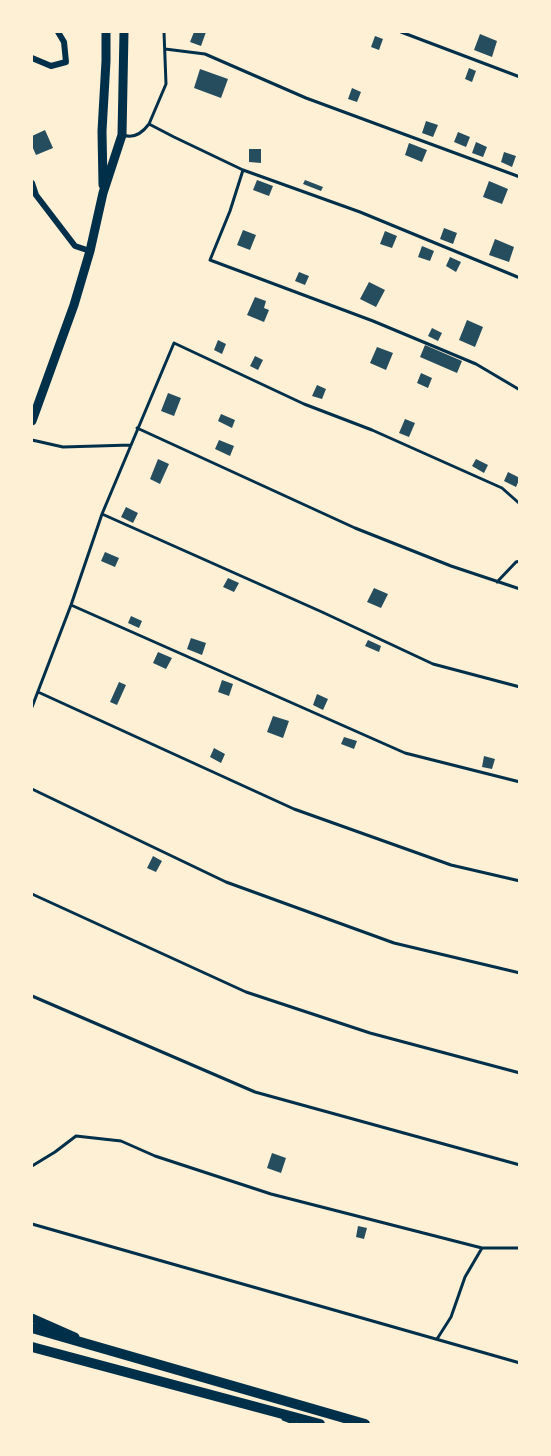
<!DOCTYPE html>
<style>
body{margin:0}
#map{position:relative;width:551px;height:1456px;overflow:hidden;background:#fdf0d5;font-family:Spectral,serif}
canvas{display:block}
.frame{position:absolute;inset:0;border:33px solid #fdf0d5;pointer-events:none}
</style>
<div id="map">
<canvas width="551" height="1456"></canvas>
<div class="frame"></div>
</div>
<script>
const g = document.querySelector('canvas').getContext('2d');
g.lineJoin = 'round';
function fill(path, color) { g.fillStyle = color; g.fill(path, 'evenodd'); }
function trace(path, color, width, dash) { g.strokeStyle = color; g.lineWidth = width; g.lineCap = dash ? 'butt' : 'round'; g.setLineDash(dash || []); g.stroke(path); }
fill(new Path2D(`
 M194,32H206L201,46L190,42Z
 M480,34L497,41L492,57L474,50Z
 M375,36L383,39L379,50L371,47Z
 M469,68L476,71L472,82L465,79Z
 M200,69L228,79L221,98L194,88Z
 M352,88L361,92L357,102L348,99Z
 M426,121L438,125L433,137L422,133Z
 M45,130L53,148L36,155L32,146V136Z
 M458,132L470,137L466,147L454,142Z
 M476,142L487,147L483,157L472,153Z
 M409,143L427,150L422,162L405,155Z
 M249,149H261V163L249,162Z
 M504,152L516,156L512,167L501,162Z
 M257,180L273,186L269,196L253,190Z
 M305,180L323,187L321,191L303,184Z
 M489,181L508,189L502,204L483,197Z
 M444,228L457,233L453,244L440,239Z
 M243,230L256,235L250,250L237,245Z
 M385,231L397,236L392,248L380,244Z
 M495,239L514,247L509,262L489,255Z
 M422,246L434,251L430,261L418,257Z
 M450,257L461,262L456,272L446,266Z
 M299,272L309,276L305,285L295,281Z
 M369,282L385,290L376,307L360,299Z
 M255,297L266,301L264,308L269,310L264,322L247,315Z
 M467,320L483,327L475,347L459,340Z
 M432,328L442,333L438,341L428,336Z
 M218,340L226,344L222,354L214,350Z
 M425,345L462,361L457,373L420,357Z
 M377,347L393,353L386,370L370,363Z
 M255,356L263,360L258,370L250,366Z
 M421,373L432,378L428,388L417,383Z
 M317,385L326,389L322,399L312,396Z
 M168,393L181,398L174,416L161,411Z
 M221,414L235,420L232,428L218,421Z
 M405,419L415,423L409,437L399,433Z
 M219,440L234,446L230,456L215,449Z
 M158,459L169,464L160,484L150,479Z
 M476,459L488,465L484,473L472,466Z
 M508,472L520,478L516,487L504,481Z
 M126,507L138,513L133,523L121,517Z
 M105,552L119,558L115,567L101,561Z
 M228,578L239,583L234,592L223,587Z
 M374,588L388,594L381,608L367,602Z
 M131,616L142,621L139,628L128,623Z
 M191,638L206,643L202,655L187,649Z
 M368,640L381,646L379,652L365,646Z
 M158,652L172,658L166,669L153,663Z
 M222,680L233,684L229,696L218,692Z
 M119,682L126,685L117,705L110,702Z
 M317,694L328,699L323,710L313,705Z
 M273,716L289,721L283,738L267,732Z
 M344,737L357,741L354,749L341,744Z
 M214,748L225,754L221,763L210,757Z
 M484,756L495,759L492,769L482,767Z
 M153,856L162,861L156,872L147,868Z
 M272,1153L286,1158L281,1173L267,1168Z
 M358,1226L367,1228L364,1239L356,1237Z`), '#264d5e');
trace(new Path2D(`
 M401,32L520,77
 M165,49L205,54L306,98L520,177
 M149,124L166,84L164,32
 M123,135C134,139 143,132 149,124L174,137L243,170L230,211L210,260L373,321L476,364L520,390
 M243,170L360,212L520,278
 M137,428L355,528L451,566L520,589
 M32,440L63,447L131,445
 M102,514L322,612L433,664L520,687
 M497,582L516,562L520,561
 M71,605L405,753L520,782
 M38,692L294,809L451,865L520,881
 M32,707L71,605L102,514L174,343L304,404L372,430L502,488L520,504
 M32,789L226,882L394,943L520,973
 M32,894L246,992L370,1033L520,1073
 M32,996L255,1092L520,1165
 M32,1166L55,1152L76,1136L121,1141L155,1156L271,1194L482,1248H520
 M32,1224L520,1363
 M437,1339L451,1317L465,1277L482,1248
 M283,1419L296,1424`), '#003049', 3);
trace(new Path2D(`
 M32,58L51,66L66,62L64,42L58,32
 M32,183L36,195L75,246L90,251`), '#003049', 6);
trace(new Path2D(`
 M103,185L102,131L106,61V32
 M32,421L74,305L90,251L103,193L122,135L124,32
 M32,1318L75,1337`), '#003049', 9);
trace(new Path2D(`
 M32,1328L365,1424
 M32,1347L320,1424`), '#003049', 10);
</script>
